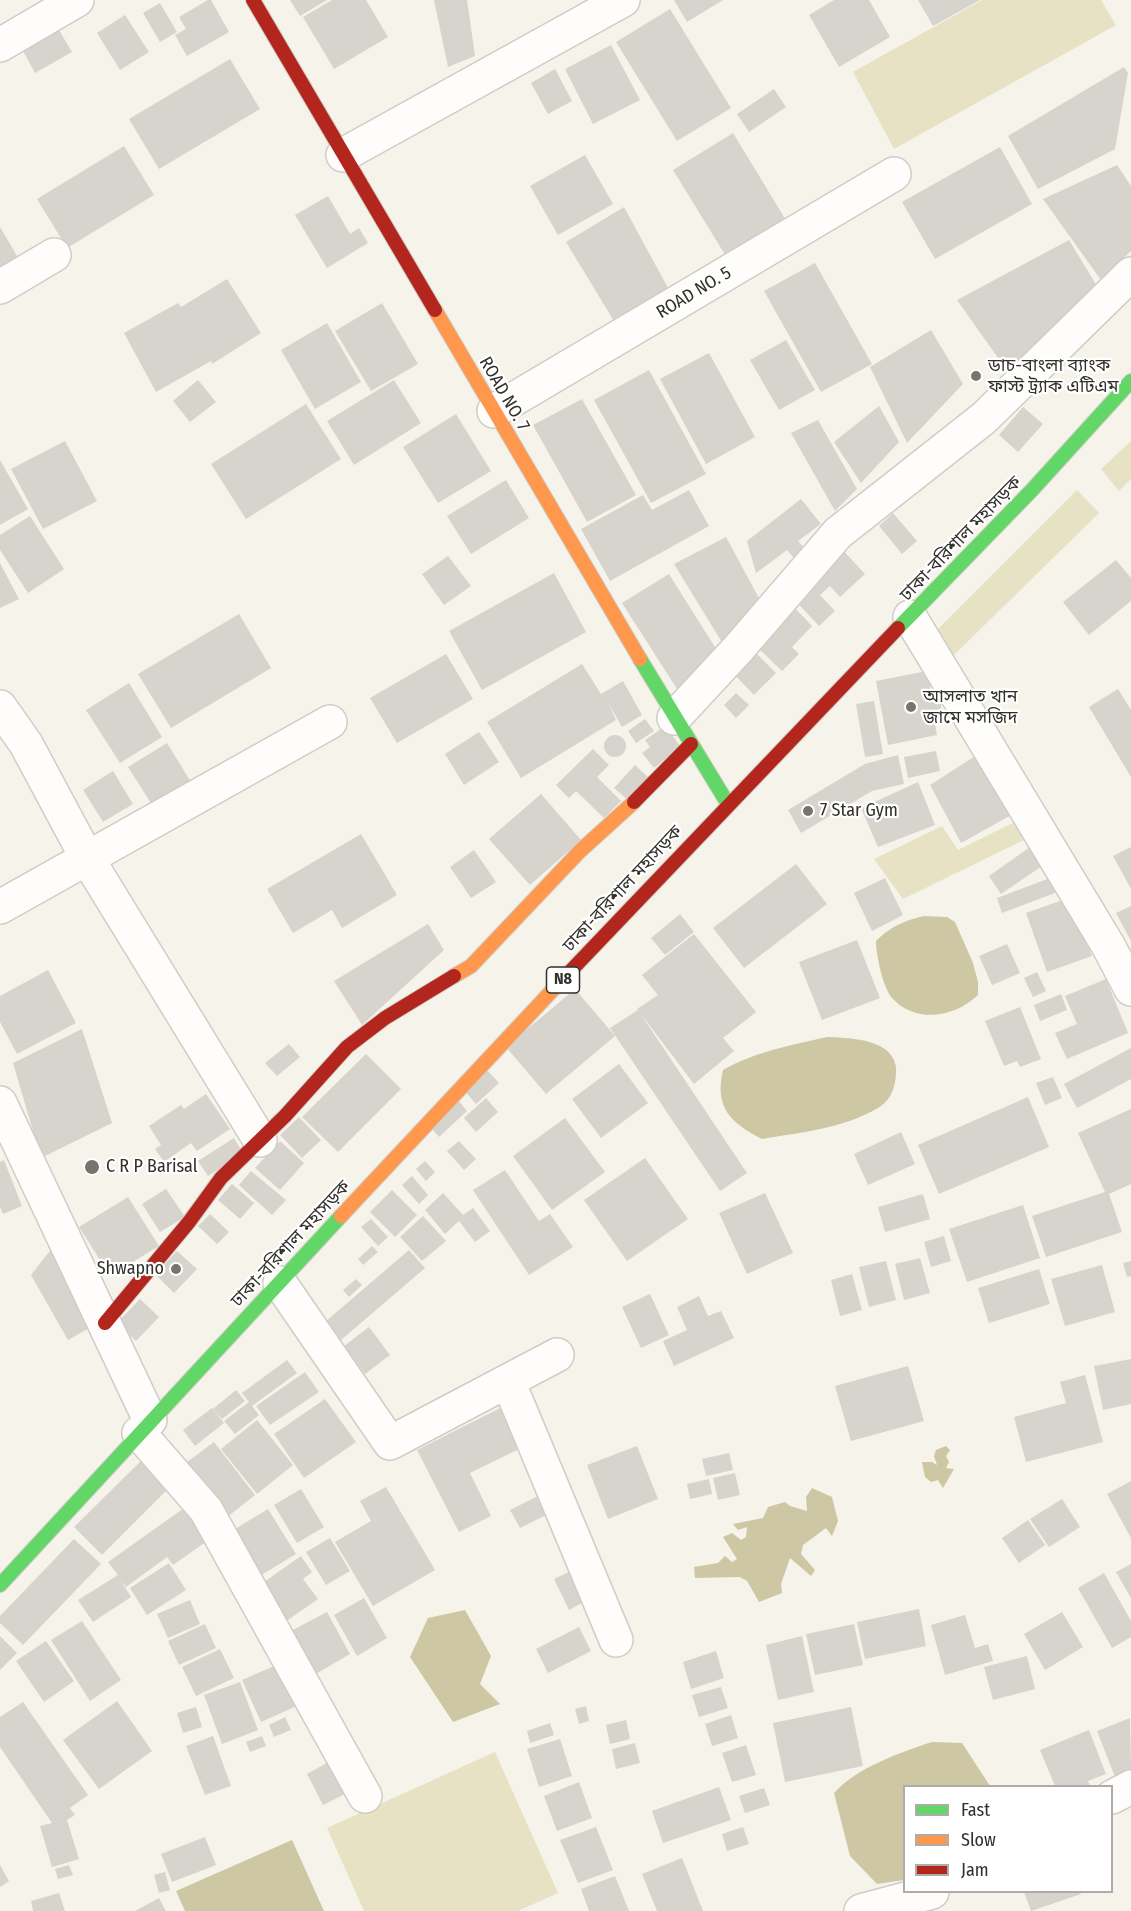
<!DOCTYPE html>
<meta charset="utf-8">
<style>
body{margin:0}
#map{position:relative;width:1131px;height:1911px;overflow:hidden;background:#f5f3ea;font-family:"Fira Sans Condensed",sans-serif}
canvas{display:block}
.legend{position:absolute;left:903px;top:1785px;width:210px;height:108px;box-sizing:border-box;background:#fff;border:2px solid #adacaa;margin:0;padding:8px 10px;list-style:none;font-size:18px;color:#31302a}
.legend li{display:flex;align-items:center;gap:12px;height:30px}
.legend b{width:30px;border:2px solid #adacaa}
</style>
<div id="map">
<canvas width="1131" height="1911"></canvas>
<ul class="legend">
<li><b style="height:8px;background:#63d668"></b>Fast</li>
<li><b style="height:8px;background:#ff974d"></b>Slow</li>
<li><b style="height:8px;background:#b3261e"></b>Jam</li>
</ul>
</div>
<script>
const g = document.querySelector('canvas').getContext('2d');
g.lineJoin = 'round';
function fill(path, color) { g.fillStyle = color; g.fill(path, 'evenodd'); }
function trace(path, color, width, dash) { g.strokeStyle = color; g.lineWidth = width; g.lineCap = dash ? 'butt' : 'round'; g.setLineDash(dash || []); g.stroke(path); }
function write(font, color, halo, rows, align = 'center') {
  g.font = font + ' "Fira Sans Condensed","Noto Sans Bengali",sans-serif'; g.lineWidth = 4.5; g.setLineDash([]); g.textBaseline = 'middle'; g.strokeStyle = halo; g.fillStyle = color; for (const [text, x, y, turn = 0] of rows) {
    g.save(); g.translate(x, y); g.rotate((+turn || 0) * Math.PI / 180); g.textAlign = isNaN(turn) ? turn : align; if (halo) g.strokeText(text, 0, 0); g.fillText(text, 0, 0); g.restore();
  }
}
fill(new Path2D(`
 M982,0H1101L1116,25L894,149L853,72Z
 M1131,441V479L1119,491L1101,469Z
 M1077,490L1099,513L953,656L935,632Z
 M1023,818L1032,836L903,899L874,859L942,826L958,850Z
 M495,1752L558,1893L518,1911H364L327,1828Z`), '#e8e2c5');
fill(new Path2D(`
 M924,916L947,917L955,922L973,963L978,982V995C955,1017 917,1024 893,999C883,989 876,955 876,941C890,927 905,920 924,916Z
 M827,1037C856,1038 905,1040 895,1082C893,1093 888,1102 878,1108C842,1129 802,1132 762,1139C731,1123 714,1108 723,1070C754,1052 792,1045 827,1037Z
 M946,1446L950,1450L946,1456L949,1462L946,1468L954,1469L943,1488L938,1480L931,1482L925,1477L922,1462H932L937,1465L934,1456L936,1450Z
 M812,1488L832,1497L838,1521L832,1536L826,1528L803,1545L801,1554L815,1570L811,1576L790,1558L781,1584L782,1593L759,1602L747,1581L740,1577L695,1578L694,1567L718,1563L725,1556L732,1562L737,1559L723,1537L732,1533L741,1540L746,1537L747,1527L738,1530L733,1524L763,1518L768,1507L785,1502L790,1506L807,1511L806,1497Z
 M465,1610L491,1656L480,1684L500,1704L453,1722L410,1657L428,1618Z
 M932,1742L962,1743L990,1786H904V1880L877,1884L850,1856L834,1793C858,1767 899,1753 932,1742Z
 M292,1840L324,1911H185L176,1891Z`), '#cec7a3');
fill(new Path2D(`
 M208,0H211L229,32L187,56L175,35L186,29L179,17Z
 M290,0H327L300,16Z
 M332,0H366L388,37L334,69L303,17Z
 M434,0H467L475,56L448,67Z
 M674,0H723L687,22Z
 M834,0H869L890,37L839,67L809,15Z
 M918,0H980L933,26Z
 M160,3L177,32L160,42L143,13Z
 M670,9L731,108L677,141L616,42Z
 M125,15L149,52L120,70L97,33Z
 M59,30L72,52L35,73L23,51Z
 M611,45L640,100L593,124L565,69Z
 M230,59L260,109L159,169L129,119Z
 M1124,67L1128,73L1115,149L1038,189L1008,136Z
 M555,69L572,101L548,114L531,83Z
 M774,89L786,107L749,132L737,114Z
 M733,133L792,230L732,266L673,170Z
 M124,146L154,195L67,248L37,199Z
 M1000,147L1032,204L935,259L902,202Z
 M585,155L613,204L558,235L530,186Z
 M1117,165L1131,186V251L1101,280L1043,199Z
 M328,196L350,234L359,228L368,243L327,268L295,215Z
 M624,207L674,299L620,331L566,242Z
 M0,227L33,283L0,303Z
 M1069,240L1100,291L1013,379L957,300Z
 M815,263L872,364L821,392L764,291Z
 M227,279L261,333L212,364L211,361L156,392L124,333L178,303L181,307Z
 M382,303L418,364L371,391L335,331Z
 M327,323L361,382L315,409L281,350Z
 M931,330L963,384L907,443L870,367Z
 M786,340L815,390L779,410L750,360Z
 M709,353L755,437L706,464L660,379Z
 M649,370L706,474L651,503L594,400Z
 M198,380L216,402L190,422L173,401Z
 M394,380L421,423L354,465L327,421Z
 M582,399L636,495L587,522L533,425Z
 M306,404L341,459L246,519L211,464Z
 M879,406L899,442L861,483L834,442Z
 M1023,407L1043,424L1018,452L999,435Z
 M456,414L491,471L438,503L403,447Z
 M818,420L857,489L835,511L791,433Z
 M65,441L97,501L43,529L11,469Z
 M0,460L28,509L0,525Z
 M506,480L529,518L471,554L447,516Z
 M689,490L709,526L610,581L581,529L643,495L652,510Z
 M801,499L821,524L798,541L805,549L794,558L787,550L756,573L747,541Z
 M893,513L917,541L902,554L879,526Z
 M30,516L64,569L28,593L0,550V535Z
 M726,537L760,600L723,644L674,564Z
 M840,547L865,574L840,597L830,586L820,595L835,611L819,626L790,595Z
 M448,556L471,586L444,605L422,574Z
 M1116,560L1131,578V601L1089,635L1063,602Z
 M0,563L19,599L0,608Z
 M554,573L586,632L482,690L449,631Z
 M669,574L723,660L677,689L622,603Z
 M792,605L812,626L792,647L799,654L782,671L753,643Z
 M239,614L271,668L171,728L138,674Z
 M755,652L776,673L754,695L733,673Z
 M446,654L473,699L397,743L370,698Z
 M582,664L601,694L623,681L642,715L622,727L608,703L616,720L521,778L487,722Z
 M927,671L932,695L938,696L942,703L940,711L933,712L937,735L888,745L876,681Z
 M129,683L162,737L120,763L86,710Z
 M1118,689L1131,710V777L1089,707Z
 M736,693L749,705L736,718L724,705Z
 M874,701L883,754L865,757L856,704Z
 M645,719L654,731L636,743L628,731Z
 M665,726L681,747L654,768L642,753L650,747L645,740Z
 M479,732L499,762L464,785L445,754Z
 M604 746a11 11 0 1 1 22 0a11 11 0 1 1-22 0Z
 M167,743L196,790L158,814L128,767Z
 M593,749L609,765L597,777L621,801L604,818L576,791L569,798L556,785Z
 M936,751L940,771L908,778L904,757Z
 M980,753L1013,814L961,843L930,785Z
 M898,755L904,784L872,791L801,833L788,810L865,764Z
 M635,765L650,779L629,801L614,788Z
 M113,771L133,804L103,822L83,790Z
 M918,782L935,825L878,847L861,808Z
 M541,794L581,840L530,885L489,839Z
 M361,834L397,895L342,928L332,910L293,933L267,889Z
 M1033,845L1045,864L1001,894L989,876Z
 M1131,847V889L1113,856Z
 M474,850L496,882L471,898L450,867Z
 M796,864L827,904L744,968L713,928Z
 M885,878L903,915L872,931L854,893Z
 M1050,878L1055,893L1002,913L997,898Z
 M1071,897L1092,956L1047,972L1026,913Z
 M1131,906V941L1116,913Z
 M680,914L694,932L665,955L651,938Z
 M428,924L444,950L362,1025L334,981Z
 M694,934L756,1012L723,1038L734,1051L694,1084L637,1009L658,995L642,975Z
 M857,940L880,998L822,1020L799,962Z
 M1007,944L1020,973L992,985L979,956Z
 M48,970L76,1023L17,1054L0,1022V996Z
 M1037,972L1046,991L1033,997L1024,978Z
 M1106,979L1128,1033L1067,1059L1055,1033L1077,1024L1065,996Z
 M575,989L615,1036L546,1094L506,1047Z
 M1061,994L1067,1010L1040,1021L1034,1005Z
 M1020,1007L1041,1059L1020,1067L1017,1061L1004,1066L985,1021Z
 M638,1010L747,1173L720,1191L610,1028Z
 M82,1029L112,1123L41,1158L13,1063Z
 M289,1044L300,1057L277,1076L265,1063Z
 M1131,1048V1079L1077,1108L1064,1084Z
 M366,1054L401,1089L338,1152L302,1117Z
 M619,1064L648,1103L601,1138L572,1099Z
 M485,1068L499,1083L476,1104L462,1088Z
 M1053,1077L1062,1098L1045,1105L1036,1083Z
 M206,1094L230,1129L197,1151L191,1143L164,1162L155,1149L161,1145L149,1126L181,1105L184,1109Z
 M1028,1097L1049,1147L939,1194L918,1145Z
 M486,1098L498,1112L476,1132L464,1118Z
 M457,1099L467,1111L439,1137L428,1124Z
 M1131,1109V1184L1109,1194L1122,1232L1046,1257L1032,1216L1105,1192L1078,1133Z
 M299,1117L321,1140L302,1158L280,1135Z
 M565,1118L605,1172L552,1210L513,1156Z
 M901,1132L915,1164L868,1185L854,1154Z
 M234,1138L243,1153L208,1176L198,1161Z
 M280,1141L304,1163L280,1190L255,1168Z
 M459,1141L476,1159L464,1170L447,1151Z
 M645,1158L688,1219L627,1261L584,1200Z
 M4,1160L22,1206L3,1214L0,1207V1162Z
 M425,1161L435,1172L426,1181L416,1169Z
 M505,1170L539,1221L550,1214L573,1247L529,1275L473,1190Z
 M251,1171L286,1200L272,1215L239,1185Z
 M412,1176L428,1195L419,1204L402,1185Z
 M232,1184L254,1203L240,1219L218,1200Z
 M166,1189L185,1217L160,1232L142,1204Z
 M392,1190L417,1215L395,1237L370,1212Z
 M443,1193L463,1215L473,1208L490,1231L475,1242L459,1221L445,1234L425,1210Z
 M765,1193L793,1253L747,1274L719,1213Z
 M923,1194L930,1219L885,1232L878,1207Z
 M128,1197L159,1246L110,1276L79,1227Z
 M1023,1205L1040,1258L967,1282L949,1229Z
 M210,1214L229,1232L217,1244L198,1226Z
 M423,1216L446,1241L422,1261L400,1237Z
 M371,1219L388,1237L378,1246L361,1227Z
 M944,1236L951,1261L931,1267L924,1242Z
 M56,1243L100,1322L68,1340L31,1275Z
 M372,1246L378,1252L363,1265L358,1259Z
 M409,1250L425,1268L341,1340L325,1322Z
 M177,1251L197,1269L174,1293L155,1274Z
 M920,1258L930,1293L904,1300L895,1264Z
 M886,1261L896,1300L869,1307L859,1267Z
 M1131,1261V1276L1127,1277L1123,1263Z
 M1102,1265L1115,1312L1065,1326L1051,1279Z
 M1039,1269L1050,1304L989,1323L978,1288Z
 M852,1274L862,1310L840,1316L831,1280Z
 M356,1279L362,1285L349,1297L343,1290Z
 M650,1294L669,1335L641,1348L622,1307Z
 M699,1296L708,1316L721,1311L734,1338L674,1366L663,1341L687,1330L677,1307Z
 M140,1299L159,1317L136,1341L117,1323Z
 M369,1327L390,1355L365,1374L344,1346Z
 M1131,1359V1404L1103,1410L1094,1366Z
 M287,1360L297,1373L252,1406L259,1415L235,1434L224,1421L249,1402L242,1393Z
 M908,1366L924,1421L851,1441L835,1386Z
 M305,1372L319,1392L270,1425L256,1406Z
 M1085,1375L1103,1442L1026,1462L1014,1417L1066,1403L1060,1382Z
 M236,1390L245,1401L222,1419L213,1409Z
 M325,1399L356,1442L304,1478L274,1434Z
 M504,1406L525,1446L470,1473L491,1516L459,1532L417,1450Z
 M212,1408L224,1423L195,1446L183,1430Z
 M257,1420L293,1465L257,1494L221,1449Z
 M214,1442L255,1495L221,1522L179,1468Z
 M637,1446L658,1499L608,1519L587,1465Z
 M729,1453L733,1470L706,1476L702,1459Z
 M146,1456L174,1483L102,1555L74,1527Z
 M735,1473L740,1495L718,1500L713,1478Z
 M709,1479L712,1494L690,1499L687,1484Z
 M1131,1481V1538L1107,1494Z
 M386,1487L435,1570L373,1606L335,1542L371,1521L360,1501Z
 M301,1489L324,1527L297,1543L274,1505Z
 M540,1495L550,1513L520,1528L510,1510Z
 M1062,1499L1080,1527L1049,1547L1030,1519Z
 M187,1506L210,1539L173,1565L167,1557L126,1587L120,1579L131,1597L93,1622L78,1600L118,1575L108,1562Z
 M268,1509L296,1554L258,1577L230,1532Z
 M1028,1520L1045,1545L1019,1563L1002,1538Z
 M330,1538L350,1571L326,1585L306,1552Z
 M74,1539L101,1564L23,1645L0,1623V1616Z
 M301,1556L312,1572L303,1579L318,1599L282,1624L257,1587Z
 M169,1563L186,1590L147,1615L130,1588Z
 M1131,1564V1598L1116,1572Z
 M573,1570L588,1600L569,1610L554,1579Z
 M1104,1573L1131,1621V1637L1112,1648L1078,1588Z
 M364,1598L387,1638L357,1656L334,1615Z
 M190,1600L200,1624L168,1638L157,1614Z
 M919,1609L926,1646L865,1659L857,1622Z
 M327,1612L350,1654L314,1675L289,1632Z
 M1062,1612L1083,1647L1045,1670L1024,1634Z
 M965,1615L975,1648L988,1644L993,1661L945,1675L931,1625Z
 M82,1621L121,1680L90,1701L51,1640Z
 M205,1624L216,1648L179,1665L168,1641Z
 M854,1624L863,1665L815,1675L806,1634Z
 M579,1627L591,1651L548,1673L536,1649Z
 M0,1636L17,1653L0,1670Z
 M802,1636L814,1692L778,1700L766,1645Z
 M46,1641L74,1681L44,1702L16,1661Z
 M220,1649L234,1678L196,1696L182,1667Z
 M716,1651L724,1678L691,1689L683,1662Z
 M1027,1656L1035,1689L993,1700L984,1667Z
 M281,1663L299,1705L261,1722L242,1680Z
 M240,1682L258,1730L222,1744L204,1695Z
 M721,1687L728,1708L699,1717L692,1695Z
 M117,1701L152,1751L99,1789L63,1740Z
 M23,1702L88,1795L70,1808L75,1815L67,1820L79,1859L52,1867L40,1826L52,1823L0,1747V1717Z
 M586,1706L589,1721L579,1724L575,1709Z
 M196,1707L202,1727L183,1733L177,1713Z
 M851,1707L863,1766L785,1782L773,1723Z
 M731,1715L738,1738L712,1746L705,1724Z
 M285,1717L291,1730L274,1737L269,1725Z
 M1130,1718L1131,1771L1115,1777L1097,1731Z
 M626,1720L630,1739L610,1744L606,1725Z
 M550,1723L554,1735L530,1743L527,1731Z
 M1089,1730L1106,1774L1088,1781L1090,1786H1055L1040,1750Z
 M213,1736L231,1786L205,1795L186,1746Z
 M262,1736L266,1746L250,1752L246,1742Z
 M560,1739L572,1776L539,1787L527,1749Z
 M635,1743L640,1763L616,1769L612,1749Z
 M746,1745L756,1775L732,1782L722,1753Z
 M332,1760L349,1792L323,1805L307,1774Z
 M579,1782L592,1818L557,1831L544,1796Z
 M719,1787L731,1820L663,1843L652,1811Z
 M764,1788L770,1805L745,1813L739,1796Z
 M596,1827L613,1870L578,1883L560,1840Z
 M743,1827L749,1844L727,1851L722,1834Z
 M205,1837L216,1865L172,1882L161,1854Z
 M682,1858L703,1911H657L642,1874Z
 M0,1865L9,1881L0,1887Z
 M69,1865L73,1875L58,1879L55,1869Z
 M165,1872L170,1890L159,1893L154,1875Z
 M615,1876L629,1911H589L581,1889Z
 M1024,1892H1080L1081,1894L1031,1911Z
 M59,1893L65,1911H33L31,1901Z
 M159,1898L166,1911H135Z`), '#d6d4cd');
const street = new Path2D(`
 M0,45L77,0
 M343,155L623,0
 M0,287L54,255
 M494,411L894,174
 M910,617L1109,947L1131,989
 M0,707L26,744L87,858L260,1140
 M674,718L738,649L838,533L984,418L1131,274
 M0,907L330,722
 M0,1103L150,1420
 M280,1283L390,1443L557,1355
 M508,1381L616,1640
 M139,1433L206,1510L365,1796
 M1112,1797L1131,1787
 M861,1911L932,1892`);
const fast = new Path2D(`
 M898,628L1032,490L1131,381
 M640,659L728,804
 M0,1585L341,1216`);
const slow = new Path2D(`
 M435,310L640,659
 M454,976L471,966L580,851L634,802
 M341,1216L562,980`);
const jam = new Path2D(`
 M253,0L435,310
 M634,802L691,744
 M562,980L898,628
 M105,1323L189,1222L221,1178L285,1116L347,1047L385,1018L454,976`);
trace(street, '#cfcdc6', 36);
trace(fast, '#cfcdc6', 16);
trace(slow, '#cfcdc6', 16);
trace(jam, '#cfcdc6', 16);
trace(street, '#fefdfc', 33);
trace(fast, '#63d668', 14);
trace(slow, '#ff974d', 14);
trace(jam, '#b3261e', 14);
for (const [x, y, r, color] of [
 [976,376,6,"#76746d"],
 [911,707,6,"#76746d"],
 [808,811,6,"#76746d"],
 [92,1167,8,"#76746d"],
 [176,1269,6,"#76746d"]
]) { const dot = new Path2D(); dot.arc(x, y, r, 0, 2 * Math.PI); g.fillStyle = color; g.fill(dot); trace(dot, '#fff', 2); }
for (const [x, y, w] of [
 [563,980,33]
]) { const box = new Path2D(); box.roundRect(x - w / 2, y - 13, w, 26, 4.5); g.fillStyle = '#fff'; g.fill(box); trace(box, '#31302a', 1.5); }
write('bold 16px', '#31302a', null, [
 ["N8",563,980]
]);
write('18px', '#31302a', '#fff', [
 ["ROAD NO. 5",694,293,-31],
 ["ROAD NO. 7",504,394,60],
 ["ঢাকা-বরিশাল মহাসড়ক",961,539,-46],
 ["ঢাকা-বরিশাল মহাসড়ক",623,889,-47],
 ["ঢাকা-বরিশাল মহাসড়ক",291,1244,-47]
]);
write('18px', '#31302a', '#fff', [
 ["ডাচ-বাংলা ব্যাংক",988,366],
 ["ফাস্ট ট্র্যাক এটিএম",988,387],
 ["আসলাত খান",923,697],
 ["জামে মসজিদ",923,718],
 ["7 Star Gym",820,811],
 ["C R P Barisal",106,1167],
 ["Shwapno",164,1269,"right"]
], 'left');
</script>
